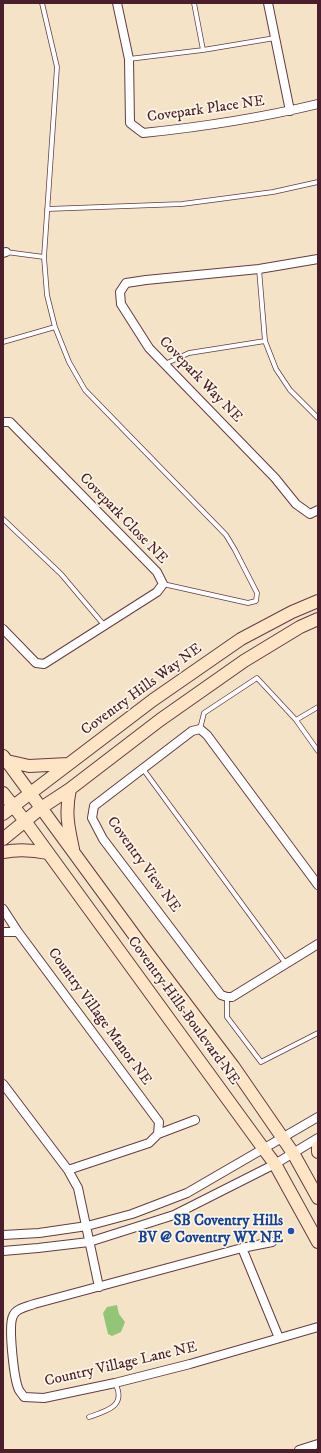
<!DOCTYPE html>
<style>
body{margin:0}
#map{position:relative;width:321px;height:1453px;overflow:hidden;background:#f5e3c8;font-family:"IM FELL DW Pica",serif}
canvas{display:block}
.frame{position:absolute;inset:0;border:4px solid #4a1f2b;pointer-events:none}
</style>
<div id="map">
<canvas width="321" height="1453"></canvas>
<div class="frame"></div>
</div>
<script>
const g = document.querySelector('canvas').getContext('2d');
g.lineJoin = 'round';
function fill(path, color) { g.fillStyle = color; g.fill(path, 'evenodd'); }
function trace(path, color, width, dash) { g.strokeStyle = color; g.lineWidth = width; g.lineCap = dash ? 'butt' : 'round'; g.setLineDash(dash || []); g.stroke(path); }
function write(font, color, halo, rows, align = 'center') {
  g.font = font + ' "IM FELL DW Pica",serif'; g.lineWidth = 3.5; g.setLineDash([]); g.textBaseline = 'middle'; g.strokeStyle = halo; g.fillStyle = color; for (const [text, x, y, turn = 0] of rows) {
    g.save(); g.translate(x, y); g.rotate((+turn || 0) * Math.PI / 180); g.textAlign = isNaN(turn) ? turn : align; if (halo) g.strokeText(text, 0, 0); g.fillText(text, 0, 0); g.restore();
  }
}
fill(new Path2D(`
 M117,1305L119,1314L125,1322L121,1332L112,1336L108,1334L103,1313L107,1307Z`), '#93c576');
const lane = new Path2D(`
 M42,3L57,67L44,257L47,295L55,327L69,362L85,390L226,535L235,550L257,593L256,601L248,603L163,584
 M194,3L203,50
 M129,59L203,50L275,38
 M47,209L182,204L273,192L318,182
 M6,252L44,257
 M259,269L265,341L276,369L290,390L318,418
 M3,342L55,327
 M165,364L189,353L265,341
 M3,519L61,574L104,625
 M296,720L318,707
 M200,729L204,713L257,678L296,720L318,751
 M143,769L286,964
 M227,997V1017L261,1062L318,1033
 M89,1417C107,1411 127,1406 115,1383`);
const street = new Path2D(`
 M117,3L129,59L130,123L143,133C202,127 260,118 318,104
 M268,3L290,111
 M3,253L6,252
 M318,259L259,269L146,280L126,283L120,292L121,304L149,348L275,478L296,504L310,514L318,510
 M3,422H10L157,572L163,584L157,592L44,664L36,663L3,629
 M318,885L207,735L200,729L192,731L94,806L92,818L103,839L221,995L227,997H232L318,944
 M3,909L18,932
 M3,932H18L159,1122L158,1134
 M3,1084L68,1170L78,1188L99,1287
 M68,1170L149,1143L158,1134L195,1120
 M3,1235L39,1233L87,1226L132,1214L187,1193L318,1117
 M272,1242L242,1248L34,1304C27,1307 16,1308 13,1316C8,1326 14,1380 19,1390C20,1392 23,1395 24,1397L44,1398L115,1383L190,1364L318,1327
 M242,1248L279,1338
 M3,1251L38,1248L89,1242L174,1215L275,1164L318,1138
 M299,1450L318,1444`);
const secondary = new Path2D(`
 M3,756L140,943L233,1066L293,1153L318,1198
 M7,761L29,766L68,764
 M70,789C65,812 68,826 73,849
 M3,793L25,821L263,1148L275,1164L318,1242
 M3,814L153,700L241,639L292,612L318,601
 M3,839L41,808L70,789L160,720L244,661L300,627L318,619
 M3,852C19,849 33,850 48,853
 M318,1147V1152`);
trace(lane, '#643c43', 5.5);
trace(street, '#643c43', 10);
trace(secondary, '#643c43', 14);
trace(lane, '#fff', 4);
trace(street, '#fff', 8);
trace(secondary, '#fde5c5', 12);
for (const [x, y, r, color] of [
 [291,1231,4,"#1a4fb4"]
]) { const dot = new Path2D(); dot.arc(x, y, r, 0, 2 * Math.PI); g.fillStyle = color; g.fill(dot); trace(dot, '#fcf5e5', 1.5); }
write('15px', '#4a1f2b', '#fcf5e5', [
 ["Covepark Place NE",206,110,-8],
 ["Covepark Way NE",200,380,46],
 ["Covepark Close NE",123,519,46],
 ["Coventry Hills Way NE",142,690,-36],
 ["Coventry View NE",143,865,54],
 ["Coventry Hills Boulevard NE",183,1011,54],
 ["Country Village Manor NE",99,1017,54],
 ["Country Village Lane NE",121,1365,-13]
]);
write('bold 15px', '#164399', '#fcf5e5', [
 ["SB Coventry Hills",283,1222],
 ["BV @ Coventry WY NE",283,1239]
], 'right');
</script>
